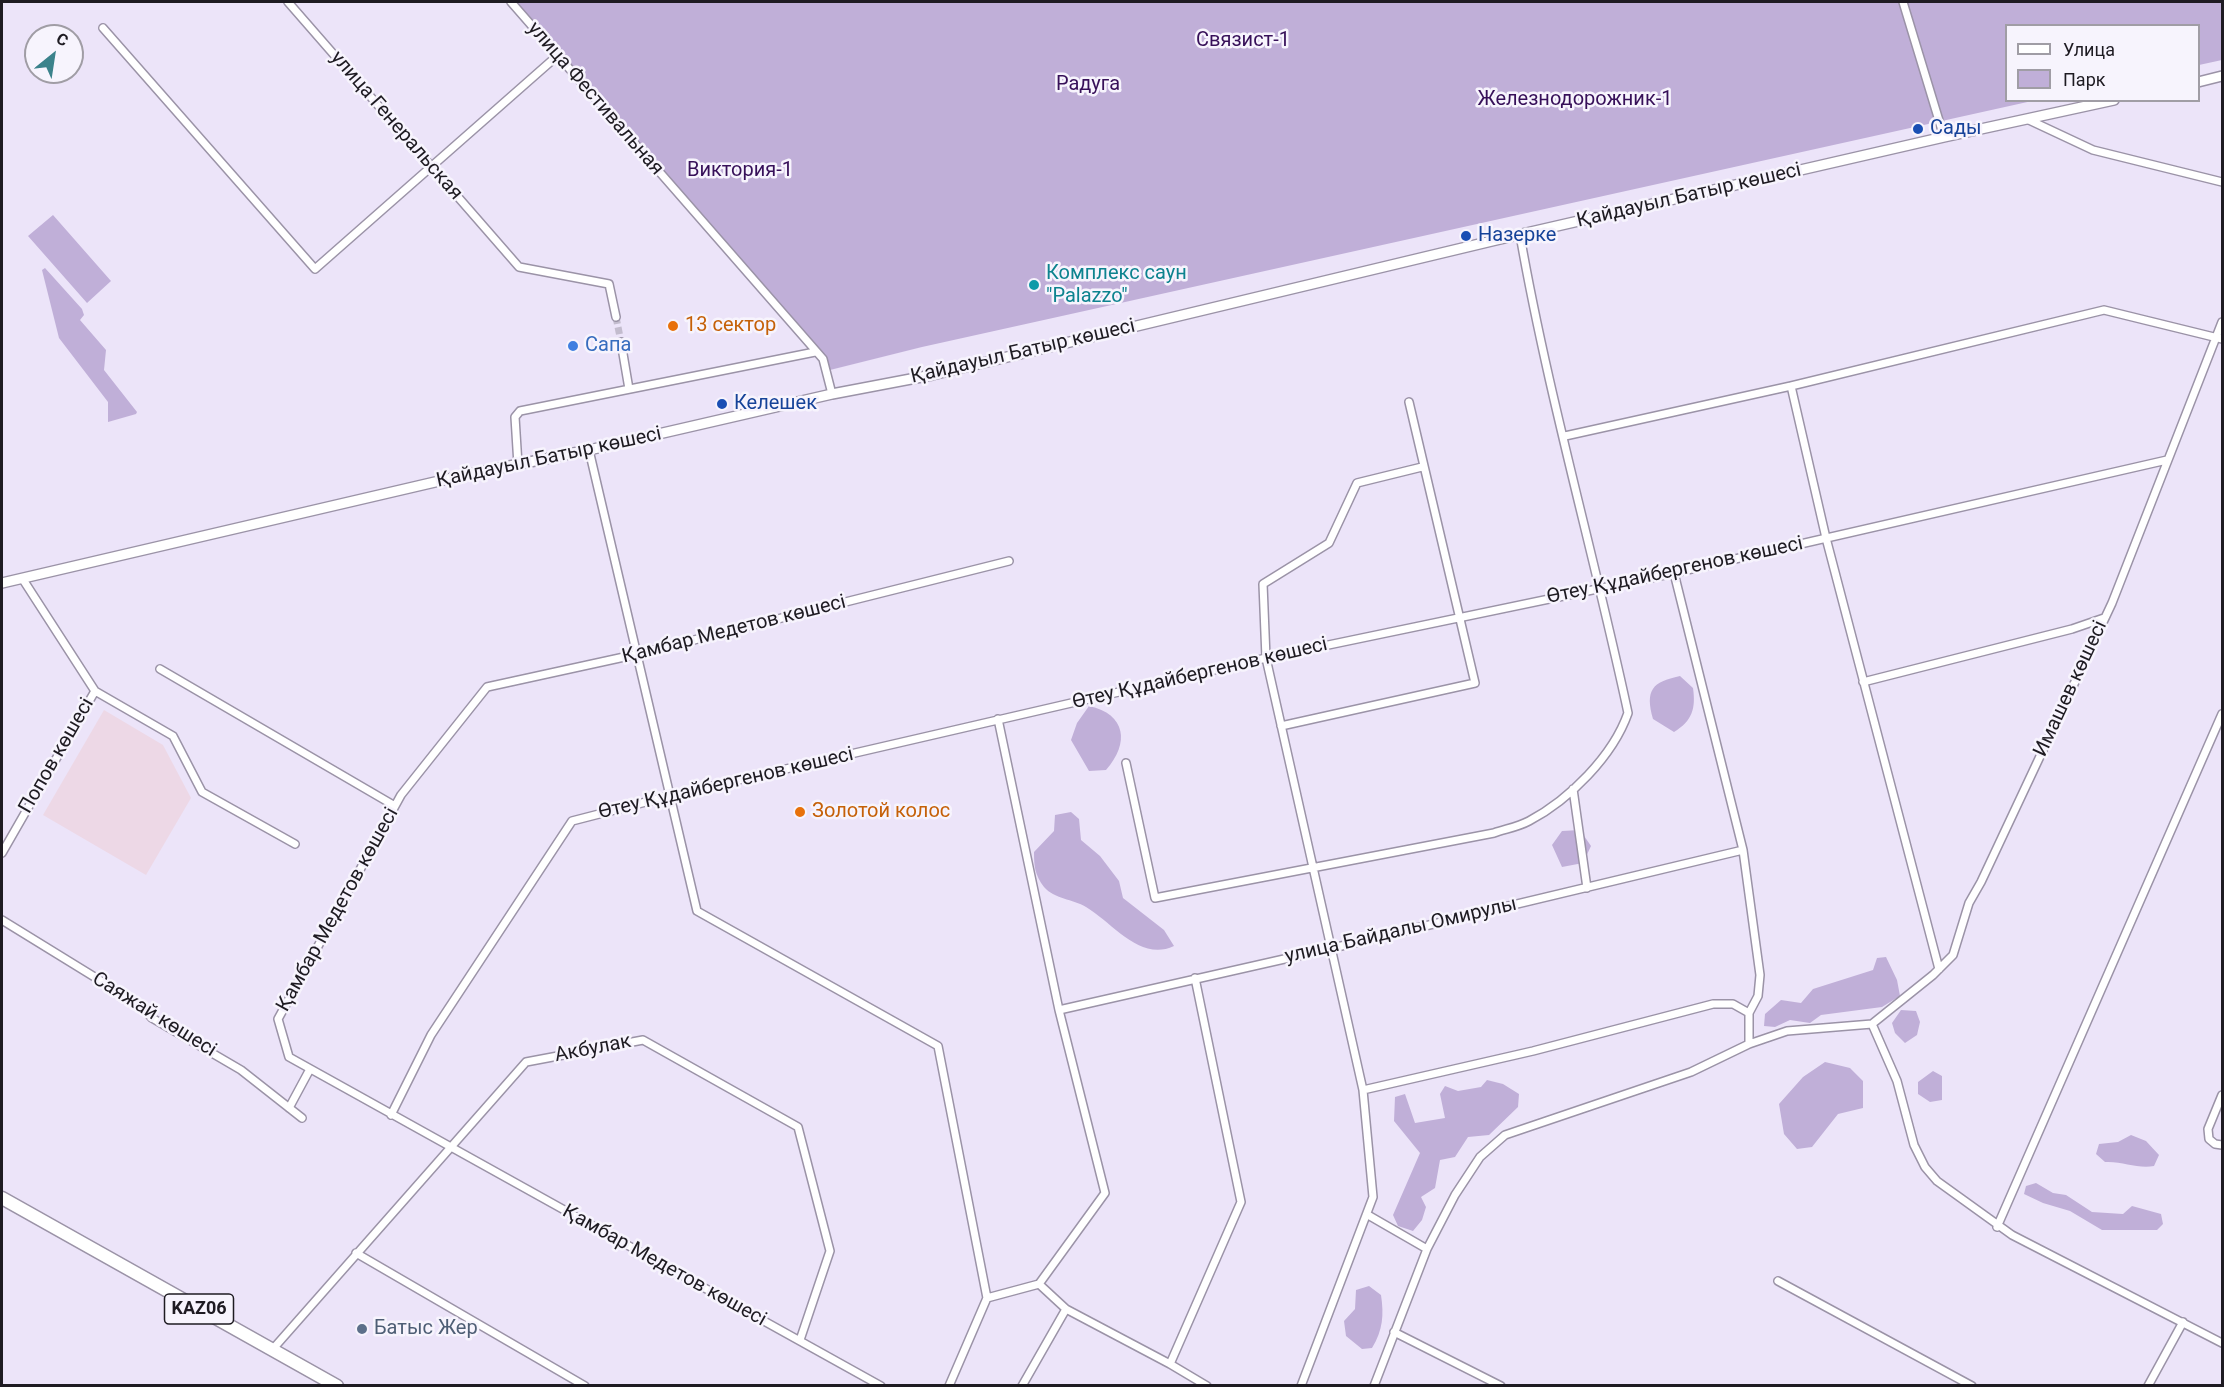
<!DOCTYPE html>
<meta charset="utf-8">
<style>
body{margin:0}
#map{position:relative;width:2224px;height:1387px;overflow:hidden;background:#ece4f9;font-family:Roboto,sans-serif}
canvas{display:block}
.frame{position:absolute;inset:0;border:3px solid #1e1b22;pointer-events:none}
.legend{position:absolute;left:2005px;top:24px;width:195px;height:78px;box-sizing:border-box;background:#f7f4fd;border:2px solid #a09da5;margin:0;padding:8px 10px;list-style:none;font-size:18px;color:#1e1b22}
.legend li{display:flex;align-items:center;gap:12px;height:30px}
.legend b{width:30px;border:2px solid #a09da5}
.north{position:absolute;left:24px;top:24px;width:60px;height:60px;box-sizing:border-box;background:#f7f4fd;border:2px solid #a09da5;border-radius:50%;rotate:30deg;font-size:16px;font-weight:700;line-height:24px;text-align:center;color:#1e1b22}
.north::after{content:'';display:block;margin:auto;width:21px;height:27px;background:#3b828b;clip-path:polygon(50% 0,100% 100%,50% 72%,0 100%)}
</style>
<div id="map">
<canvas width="2224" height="1387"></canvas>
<div class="frame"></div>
<ul class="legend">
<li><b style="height:8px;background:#fff"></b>Улица</li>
<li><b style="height:16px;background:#c0afd8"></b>Парк</li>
</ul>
<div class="north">С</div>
</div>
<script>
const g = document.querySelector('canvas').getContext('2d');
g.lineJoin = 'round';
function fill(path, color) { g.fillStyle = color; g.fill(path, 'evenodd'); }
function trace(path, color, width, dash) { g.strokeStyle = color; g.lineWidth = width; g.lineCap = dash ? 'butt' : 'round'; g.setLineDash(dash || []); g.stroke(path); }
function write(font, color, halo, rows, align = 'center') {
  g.font = font + ' Roboto,sans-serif'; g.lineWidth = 5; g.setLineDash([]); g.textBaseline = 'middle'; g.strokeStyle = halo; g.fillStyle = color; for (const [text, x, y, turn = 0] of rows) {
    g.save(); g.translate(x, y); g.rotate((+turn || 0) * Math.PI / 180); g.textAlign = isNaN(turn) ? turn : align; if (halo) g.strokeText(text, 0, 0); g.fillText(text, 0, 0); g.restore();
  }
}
fill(new Path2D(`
 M104,710L163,745L191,798L146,875L43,815Z`), '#edd8e6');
fill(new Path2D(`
 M511,2H2222V60L2199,65L2198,26H2006V100L2032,101L922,347L826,371L822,359Z
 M53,215L111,281L87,303L28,236Z
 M45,268L82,309L84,315L80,320L106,350L104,370L137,412L136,414L108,422V402L59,338L42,270Z
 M1680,676L1693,688C1696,709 1692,721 1674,732L1653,719C1645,690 1652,682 1680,676Z
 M1089,706C1126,714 1130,743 1106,770L1089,771L1071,740L1077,723Z
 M1071,812L1079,819L1081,840L1100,856L1119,881L1123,898L1164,930L1174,946C1140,962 1113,923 1086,907C1073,899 1054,899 1044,887C1035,875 1034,867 1034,852L1054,831L1055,815Z
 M1580,830L1591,846L1583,863L1562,867L1552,845L1562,831Z
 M1886,957L1897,980L1900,996L1882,1007L1821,1015L1810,1023L1790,1020L1775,1027L1764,1026L1765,1014L1781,1000L1801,1003L1813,989L1873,970L1877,958Z
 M1901,1010L1916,1011L1920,1022L1917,1035L1905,1043L1895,1033L1892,1023Z
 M1825,1062L1850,1068L1863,1081V1108L1838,1114L1812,1147L1797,1149L1784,1134L1779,1104L1803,1077Z
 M1933,1071L1942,1076V1100L1930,1102L1918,1094V1082Z
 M1487,1080L1503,1084L1519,1094L1518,1107L1489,1135L1468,1137L1455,1157L1440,1160L1435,1188L1421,1197L1426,1207L1422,1220L1413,1231L1398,1226L1393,1215L1420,1153L1394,1121L1395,1097L1405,1094L1415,1123L1445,1118L1440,1094L1445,1086L1458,1091L1481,1087Z
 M2131,1135L2146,1141L2159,1155L2154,1166C2137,1169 2123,1161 2105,1162L2096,1154L2099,1144L2118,1142Z
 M2036,1183L2053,1193L2066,1195L2092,1212L2123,1214L2132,1206L2161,1214L2163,1224L2157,1230H2102L2070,1211L2043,1203L2024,1194L2026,1186Z
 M1369,1286L1381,1295C1384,1315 1383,1330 1372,1348L1362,1349L1346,1336L1344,1321L1355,1309L1356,1290Z`), '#c0afd8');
trace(new Path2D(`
 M616,317L621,342`), '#c3bcce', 7, [7, 3.5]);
const minor = new Path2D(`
 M288,2L519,267L609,284L616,317
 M511,2L823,359L832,394
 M1903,2L1944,137
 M103,28L315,269L557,56
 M2029,120L2093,150L2222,182
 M621,342L629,389
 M1791,386L1826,538L1939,969
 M1565,436L1791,386L2104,310L2222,339
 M589,450L697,911L938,1046L987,1298
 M518,465L515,417L520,411L815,352
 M1422,467L1357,483L1329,543L1263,584L1266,658L1363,1090L1533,1051L1713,1004H1733L1749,1013L1758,996L1760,975L1743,850L1674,573
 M22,578L95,691L173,736L202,792L295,844
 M160,669L395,806
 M1863,682L2072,629L2104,618
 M1281,726L1475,683L1409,402
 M1126,763L1155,898L1494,833C1505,829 1518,827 1529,821C1569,800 1613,756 1628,713C1594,554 1548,395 1520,235
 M1573,789L1587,888
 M2,853L95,691
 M2,920L140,1005L152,1018L241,1070L302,1118
 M1059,1010L1333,948L1743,850
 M1749,1013V1044
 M1872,1024L1933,975L1953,955L1969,903L1981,882L2112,603L2222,322
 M2222,1095L2208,1129L2209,1139L2215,1144L2222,1145
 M289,1108L310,1069
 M391,1115L431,1035L572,821L669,796L1266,658L1674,573L2167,460
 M1368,1215L1427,1249
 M1997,1227L2222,714
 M356,1253L585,1386
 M1778,1281L1972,1386
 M1039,1284L1066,1309
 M1394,1332L1501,1386
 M272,1350L526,1062L643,1040L798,1127L830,1251L800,1340
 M1170,1364L1207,1386
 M881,1386L289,1057L278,1019L401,795L487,687L638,654L1009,561
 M949,1386L987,1298L1039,1284L1105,1193L1059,1010L998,719
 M1022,1386L1066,1309L1170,1364L1241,1202L1195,978
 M1301,1386L1373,1197L1363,1090
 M1374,1386L1427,1249L1455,1195L1480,1157L1505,1135L1691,1072L1749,1044L1787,1031L1872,1024L1897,1081L1914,1145L1925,1167L1937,1181L2012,1235L2222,1343
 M2148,1386L2183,1322`);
const tertiary = new Path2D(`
 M2198,82L2222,76
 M2,583L465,475L589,450L832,394L932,375L1496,240L1944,137L2114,100`);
const trunk = new Path2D(`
 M2,1198L337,1386`);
trace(minor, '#9b93a7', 10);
trace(tertiary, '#9b93a7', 12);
trace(trunk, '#9b93a7', 15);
trace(minor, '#fff', 7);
trace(tertiary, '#fff', 9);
trace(trunk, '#fff', 12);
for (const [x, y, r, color] of [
 [1918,129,6,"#1a4fb4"],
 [1466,236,6,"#1a4fb4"],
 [1034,285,6,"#0f9aa8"],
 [673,326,6,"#e8710a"],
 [573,346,6,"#3f7fe0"],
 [722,404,6,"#1a4fb4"],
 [800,812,6,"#e8710a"],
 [362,1329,6,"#5c6f8a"]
]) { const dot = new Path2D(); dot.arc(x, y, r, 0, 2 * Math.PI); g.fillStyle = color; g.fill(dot); trace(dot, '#f7f4fd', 2); }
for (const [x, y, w] of [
 [199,1309,69]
]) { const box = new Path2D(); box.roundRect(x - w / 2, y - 15, w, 30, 4.5); g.fillStyle = '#f7f4fd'; g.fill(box); trace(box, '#1e1b22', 1.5); }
write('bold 18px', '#1e1b22', null, [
 ["KАZ06",199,1309]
]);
write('20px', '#371059', '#f7f4fd', [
 ["Связист-1",1243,41],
 ["Радуга",1088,85],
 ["Железнодорожник-1",1575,100],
 ["Виктория-1",740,171]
]);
write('20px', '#1e1b22', '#f7f4fd', [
 ["улица Фестивальная",595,99,49],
 ["улица Генеральская",396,126,49],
 ["Қайдауыл Батыр көшесі",1689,196,-13],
 ["Қайдауыл Батыр көшесі",1023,352,-13],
 ["Қайдауыл Батыр көшесі",549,458,-12],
 ["Өтеу Құдайбергенов көшесі",1675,571,-12],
 ["Қамбар Медетов көшесі",734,630,-14],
 ["Өтеу Құдайбергенов көшесі",1200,674,-13],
 ["Имашев көшесі",2071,689,-65],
 ["Попов көшесі",57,756,-60],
 ["Өтеу Құдайбергенов көшесі",726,784,-13],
 ["Қамбар Медетов көшесі",338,910,-61],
 ["улица Байдалы Омирулы",1401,931,-13],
 ["Саяжай көшесі",154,1015,32],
 ["Акбулак",593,1049,-11],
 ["Қамбар Медетов көшесі",664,1266,29]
]);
write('20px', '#164399', '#f7f4fd', [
 ["Сады",1930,129],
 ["Назерке",1478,236],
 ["Келешек",734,404]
], 'left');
write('20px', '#0d838f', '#f7f4fd', [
 ["Комплекс саун",1046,274],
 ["\"Palazzo\"",1046,297]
], 'left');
write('20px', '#c56008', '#f7f4fd', [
 ["13 сектор",685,326],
 ["Золотой колос",812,812]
], 'left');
write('20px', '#366cbe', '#f7f4fd', [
 ["Сапа",585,346]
], 'left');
write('20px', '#4e5e75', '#f7f4fd', [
 ["Батыс Жер",374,1329]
], 'left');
</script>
